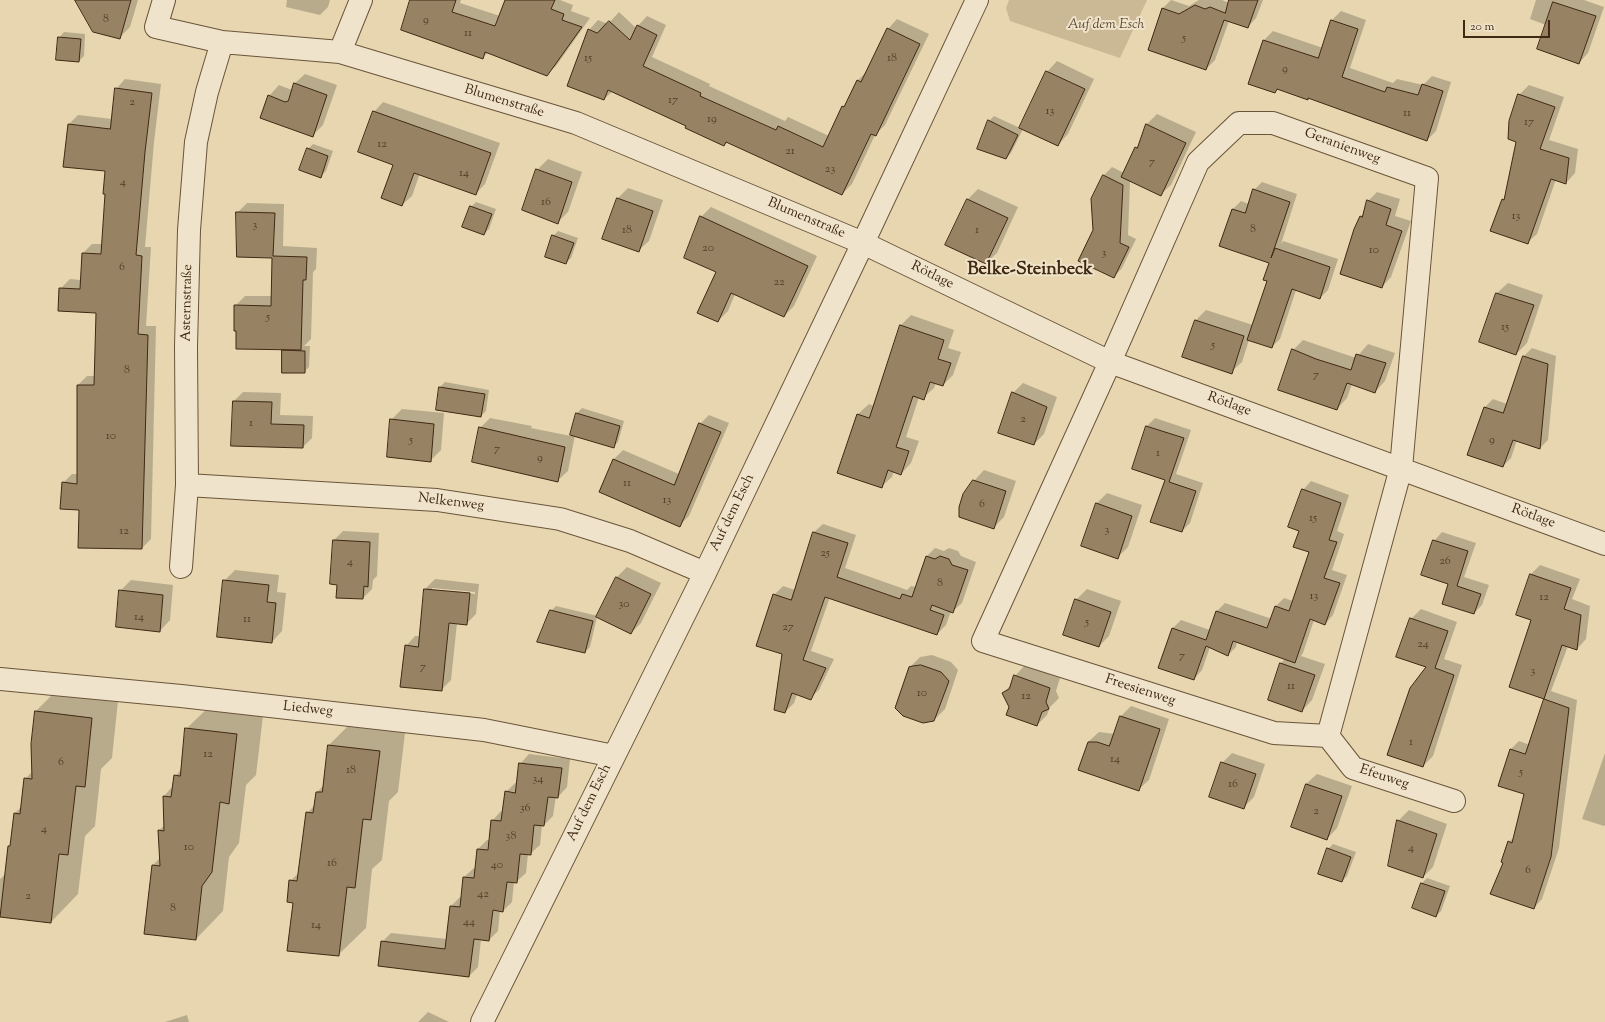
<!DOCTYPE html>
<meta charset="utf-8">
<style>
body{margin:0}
#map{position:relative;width:1605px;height:1022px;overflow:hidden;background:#e7d6af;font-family:"Sorts Mill Goudy",serif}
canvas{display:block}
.scale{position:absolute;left:1463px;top:20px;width:87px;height:18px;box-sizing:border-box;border:2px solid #402813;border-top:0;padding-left:5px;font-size:12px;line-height:14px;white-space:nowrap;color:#402813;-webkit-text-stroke:3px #efe4cb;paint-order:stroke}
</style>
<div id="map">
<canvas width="1605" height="1022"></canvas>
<div class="scale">20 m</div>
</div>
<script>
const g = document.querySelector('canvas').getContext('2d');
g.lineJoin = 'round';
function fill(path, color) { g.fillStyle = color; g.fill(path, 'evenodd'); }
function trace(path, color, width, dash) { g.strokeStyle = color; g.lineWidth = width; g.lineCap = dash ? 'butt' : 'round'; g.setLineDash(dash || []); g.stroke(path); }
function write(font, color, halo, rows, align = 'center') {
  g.font = font + ' "Sorts Mill Goudy",serif'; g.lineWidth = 4; g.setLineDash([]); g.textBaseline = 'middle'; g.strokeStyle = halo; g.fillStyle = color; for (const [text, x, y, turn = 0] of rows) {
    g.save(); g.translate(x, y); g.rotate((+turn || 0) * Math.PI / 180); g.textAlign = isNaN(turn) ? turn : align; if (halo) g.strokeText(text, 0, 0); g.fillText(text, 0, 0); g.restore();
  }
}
fill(new Path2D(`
 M1009,0H1147L1120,58L1010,21L1006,8Z`), '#cbb894');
fill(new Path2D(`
 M78,0H138L130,27L119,38Z
 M287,0H330L328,7L320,15L286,7Z
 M411,0H461L460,3L500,16L507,0H560L573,5L571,11L590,18L556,66L546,75L489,52L482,58Z
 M1171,0L1189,6L1199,0H1222L1229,3L1230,0H1263L1256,18L1248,27L1229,21L1215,60L1206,69L1149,49L1163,8Z
 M1536,0H1584L1604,7L1588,53L1579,63L1546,25L1530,19Z
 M1341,11L1366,20L1350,68L1393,83L1397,79L1423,85L1432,76L1451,82L1436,131L1427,140L1309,97L1307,99L1278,89L1275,92L1264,40L1273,31L1323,48L1332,20Z
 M619,12L636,28L647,16L666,25L652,57L710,84L709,86L785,121L788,117L829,136L843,107L849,100L857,81L867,71L888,29L897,19L929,34L885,125L875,135L852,184L842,194L728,142L724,145L687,125L613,91L604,99L589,30L598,20L608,24Z
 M64,32L85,34L84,56L79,61L59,38Z
 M1057,61L1094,79L1068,134L1058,145L1023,129L1011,153L1006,158L989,121L994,116L1020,128L1047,72Z
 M305,74L337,85L323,125L312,136L269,96L279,85L292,90L294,84Z
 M125,79L161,84L154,142L145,247H151L146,326H156L151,539L142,548L80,509L63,483L72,474H78V385L87,376H95L97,312L60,289L70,279L81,280L83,253L92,244H103L107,193L106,170L69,124L78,115L112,119L116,89Z
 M1529,85L1564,97L1549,140L1578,149L1575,173L1566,183L1556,179L1537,234L1527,243L1503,200L1506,197L1517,141L1519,95Z
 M383,102L500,143L485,184L476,193L420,173L412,196L402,205L394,165L374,112Z
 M1157,114L1196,132L1171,185L1160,195L1130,181L1128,235L1136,239L1122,268L1114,277L1094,230L1103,176L1112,167L1124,173L1136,148L1139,144L1147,124Z
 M313,144L333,151L326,171L321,176L308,149Z
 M548,159L582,172L568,212L558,222L537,170Z
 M1262,182L1297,194L1281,244L1283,241L1338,259L1328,290L1320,298L1296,290L1280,339L1272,347L1249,340L1242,362L1231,372L1183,356L1196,320L1206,310L1253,325L1268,280L1270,263L1233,209L1241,201L1249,204L1254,190Z
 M628,188L663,200L649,241L638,251L618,198Z
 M978,189L1018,207L997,253L986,263L947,244L968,199Z
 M1377,192L1400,199L1395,216L1411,221L1391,277L1382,287L1360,217L1364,214L1368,201Z
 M476,202L496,209L489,229L484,234L471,207Z
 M247,203L284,204L283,246L317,248L316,269L313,272L311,339L304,346H310L309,367L304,372L283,351L285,349L237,330L235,306L245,296H272L273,257L237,213Z
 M711,207L817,256L794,306L784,316L735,294L728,311L718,321L717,272L701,217Z
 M558,231L578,238L571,258L566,263L553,236Z
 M1508,283L1543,295L1527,343L1516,354L1481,341L1497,293Z
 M911,315L954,330L948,348L961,352L953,375L943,385L936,383L934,388L923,398L919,397L906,437L919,441L911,463L901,474L894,471L892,477L881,487L838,472L858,414L869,404L874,406L900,326Z
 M1303,340L1356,358L1368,344L1395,353L1385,381L1375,392L1352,384L1347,398L1337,409L1293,350Z
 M1532,348L1556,356L1548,440L1540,448L1517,440L1511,458L1503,466L1485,407L1493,399L1507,404L1524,356Z
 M445,382L489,390L486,411L481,416L440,387Z
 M1023,383L1057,397L1044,434L1034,444L1013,393Z
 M243,392L281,393L280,415L313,416L312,438L303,447L234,401Z
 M582,408L624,421L618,442L613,447L575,435L568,471L557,481L480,428L490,418L532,426L531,428L571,436L577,413Z
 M402,409L444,413L441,450L430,461L391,420Z
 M709,415L729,423L689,516L680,525L601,492L614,459L623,450L679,474L700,424Z
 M1155,418L1191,430L1176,474L1203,483L1190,523L1182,531L1166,480L1133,468L1147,426Z
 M984,470L1016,481L1004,517L993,528L974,481Z
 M1311,481L1349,495L1337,531L1344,534L1332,570L1347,575L1333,615L1325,624L1314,620L1303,653L1301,656L1325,664L1312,700L1302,711L1269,699L1281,663L1286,658L1237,642L1236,647L1228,655L1210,647L1202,670L1194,679L1173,628L1181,620L1210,630L1217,611L1225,603L1272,619L1276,606L1284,598L1293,601L1310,552L1300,530L1303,490Z
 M1107,493L1142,505L1128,547L1117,558L1096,504Z
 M823,524L856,535L845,568L907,590L911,586L916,587L927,556L935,548L944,551L949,548L958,551L961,556L976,562L962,603L953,611H951L946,625L937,634L830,597L811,651L834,659L819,690L810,698L797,694L794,703L785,712L783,654L774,595L783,586L795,590L814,532Z
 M343,531L379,533L377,576L373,580L372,589L363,598L338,584L334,540Z
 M1442,532L1476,543L1464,577L1489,585L1482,605L1474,613L1449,584L1434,541Z
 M1540,565L1580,579L1572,599L1590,606L1586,639L1577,649L1568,646L1551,691L1577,700L1559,848L1542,899L1534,908L1505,862L1509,842L1514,837L1525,794L1511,749L1519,741L1530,745L1545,699L1510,687L1532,620L1531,574Z
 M627,567L661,583L641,623L631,633L597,617L590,647L585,652L551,611L556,606L598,616L617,577Z
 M235,570L279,575L277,592L286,593L282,631L272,642L224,581Z
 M435,579L479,584L476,614L466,624L457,623L451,680L441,690L406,646L415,636H420L425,589ZM432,588L475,592V594L432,590Z
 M131,580L173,585L170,620L160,631L120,591Z
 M1087,589L1121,601L1109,636L1099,646L1076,600Z
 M1421,609L1457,622L1444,659L1462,665L1433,756L1423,766L1427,666L1411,619Z
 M932,655L951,662L958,670L945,709L934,720L910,667L920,657Z
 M1025,665L1060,678L1056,691L1059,698L1050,707L1047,715L1037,725L1010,707L1003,693L1012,684L1015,676Z
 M63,684L119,691L112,758L101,769L95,826L85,836L78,894L51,922L0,916V879L6,874L15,813L22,806L25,779L33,771L36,711Z
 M214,702L264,707L256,775L246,785L239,843L229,857L223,911L196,939L153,865L161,857L159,830L165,825L164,796L173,786L175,776L182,769L186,729Z
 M1131,706L1169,719L1149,780L1138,790L1088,742L1099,732L1115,734L1121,716Z
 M356,718L406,724L398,792L389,801L382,860L372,869L366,928L338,955L294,902L290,881L300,872L307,813L316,804L317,792L324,785L329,745Z
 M1232,753L1265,764L1254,797L1243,808L1222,763Z
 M1605,753V825L1604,826L1582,819Z
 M529,754L570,759L567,787L558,797L556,796L553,816L544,825H542L540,845L530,854H528L526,873L516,882H514L512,902L503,911L500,910L498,931L489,940L481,939L478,967L469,976L382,942L391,933L447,939L451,906L460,897H462L464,877L474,868L476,869L478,849L487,840H490L492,821L501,811L503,812L506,792L515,783H517L520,764Z
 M1317,774L1352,786L1337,828L1327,839L1306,784Z
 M1409,810L1447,824L1433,867L1423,877L1398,821Z
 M1333,844L1356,852L1347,876L1342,881L1328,849Z
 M1427,878L1450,886L1441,911L1436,916L1413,907L1422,883Z
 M428,1012L449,1022H418Z
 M187,1015L189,1022H165Z`), '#0003');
const building = new Path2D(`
 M75,0H131L120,39L93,32Z
 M410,0H456L452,12L495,26L505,0H555L551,9L564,14L562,20L582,27L547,76L485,52L483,59L401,30Z
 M1229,0H1258L1248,28L1224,20L1206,70L1148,50L1162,8L1179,14L1195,5L1205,9L1210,7L1225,13Z
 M1553,2L1596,16L1579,64L1537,49Z
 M1331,20L1358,29L1342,77L1385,92L1387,87L1418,95L1422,84L1443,91L1427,141L1308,98V100L1277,89L1275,93L1248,84L1263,40L1318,58Z
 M609,21L630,40L637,25L657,35L643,66L701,93L700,96L776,130L778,126L823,147L842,106L844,107L857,80L861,82L887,28L920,44L876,136L871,134L842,195L726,142L724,146L685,128L686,126L608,90L604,100L567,86L588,29L597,33Z
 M58,37L81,39L79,62L56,60Z
 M1046,71L1085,89L1058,146L1019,128Z
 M294,83L327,95L313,137L260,118L268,95L285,102L288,101Z
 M115,88L152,93L145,152L136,255L142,256L138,334L148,335L142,549L78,548L79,510L60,509L62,482L77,484V385H94L96,313L58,311L59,288L80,289L82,253L101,254L105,194H103L105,171L63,167L68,124L110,129Z
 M1518,94L1555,107L1540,149L1569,158L1566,184L1551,179L1528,244L1490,231L1502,199L1504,200L1516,142L1508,139L1509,121Z
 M373,111L491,153L476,195L414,173L402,206L381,198L393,165L358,152Z
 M988,120L1018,135L1006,159L977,149Z
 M1146,124L1186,143L1161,196L1121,177L1135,147L1137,148Z
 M307,148L328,156L321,178L299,170Z
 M536,169L572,182L558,224L522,210Z
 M1103,175L1123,185L1120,243L1129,247L1114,278L1078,261L1093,230L1091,199Z
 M1253,189L1290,202L1271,258L1275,248L1330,267L1320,299L1292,289L1272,348L1247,340L1267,281L1263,280L1269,263L1219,246L1232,209L1245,213Z
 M617,198L653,211L639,252L602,239Z
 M967,199L1008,218L986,264L945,245Z
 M1367,200L1391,209L1386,225L1402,231L1382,288L1340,274L1354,229L1360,216L1362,217Z
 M470,206L492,214L484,235L462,227Z
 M236,212L275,213L273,256L307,257L306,280H303L301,350L236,349V331H234V305L271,306L272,258L237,257Z
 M700,216L808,266L784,317L731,293L718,322L697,313L716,272L684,258Z
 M552,235L574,243L566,264L545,257Z
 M1496,293L1534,305L1516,355L1479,342Z
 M1195,320L1244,336L1232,374L1182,357Z
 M900,325L944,340L938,359L951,363L943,386L930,382L924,400L913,396L896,447L909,451L901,475L888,470L882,488L837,473L857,414L869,418Z
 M1292,349L1316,359L1351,370L1356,354L1386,363L1375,393L1347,383L1337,410L1278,390Z
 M282,350L305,351V373H282Z
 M1523,356L1548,364L1540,449L1513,440L1503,467L1467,455L1484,407L1503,413Z
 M439,387L485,394L481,417L436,410Z
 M1012,392L1047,407L1034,445L998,433Z
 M233,401L272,402L271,424L304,425L303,448L231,446Z
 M576,413L620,426L614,448L570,435Z
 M390,419L434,424L431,462L387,457Z
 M699,423L721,432L680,527L599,492L613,459L674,485Z
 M1146,426L1184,438L1169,482L1196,491L1182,532L1150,522L1165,480L1132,469Z
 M479,427L565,447L558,482L472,462Z
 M973,480L1006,491L994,529L959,517V507L963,494Z
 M1302,489L1341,503L1329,540L1337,542L1324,578L1340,583L1325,625L1310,619L1295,663L1233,641L1228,656L1206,646L1194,680L1158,668L1172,628L1206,640L1216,611L1267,628L1275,606L1289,611L1309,552L1293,547L1299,531L1288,527Z
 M1096,503L1132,516L1118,559L1081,546Z
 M813,532L848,543L837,577L900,599L902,594L912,597L926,556L935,559L940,556L949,559L952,565L968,570L953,613L932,605L930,610L944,615L937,635L825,597L803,660L826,668L811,700L792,693L785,713L774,710L782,654L756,646L773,594L791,600Z
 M333,540L370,542L368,587L364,586L363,599L336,598L337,585L330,584Z
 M1433,540L1468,551L1457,586L1481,594L1474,614L1442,604L1448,584L1421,575Z
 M1530,574L1571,588L1564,609L1581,615L1577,650L1562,645L1544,699L1509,687L1531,620L1516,615Z
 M616,577L651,594L631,634L596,617Z
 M223,580L269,585L267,602L276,603L272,643L217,637Z
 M424,589L470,593L467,625L449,623L442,691L400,687L405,645L418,647Z
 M119,590L163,595L160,632L116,627Z
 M1075,599L1111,612L1099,647L1063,635Z
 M550,610L593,621L585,653L537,642Z
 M1410,618L1448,631L1435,668L1454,675L1423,767L1387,755L1410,688L1426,667L1396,657Z
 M1280,663L1315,675L1302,712L1268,700Z
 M921,665L941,672L949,681L934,721L923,723L903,716L895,708L909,667Z
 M1014,675L1050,688L1046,702L1049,709L1042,712L1037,726L1006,715L1009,707L1002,693L1009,689Z
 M1544,699L1569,708L1551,857L1534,909L1490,894L1503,863L1501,862L1508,841L1512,843L1524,794L1498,786L1510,749L1525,754Z
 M35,711L92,718L85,787L76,786L68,855L59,854L51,923L0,917L8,846H10L14,813L20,814L24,778L32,779L31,744Z
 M1120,716L1160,729L1139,791L1078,770L1088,742H1097L1109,746Z
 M185,728L237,734L229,804L220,802L212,872L202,886L196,940L144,934L152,865L160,866L158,830L164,831L163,796L171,797L174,775L180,776Z
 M328,745L380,751L371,820L363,819L355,888L347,887L339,956L287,951L293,903L287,902L289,880L297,881L306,812L313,813L316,792H322Z
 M1221,762L1256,774L1244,809L1209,797Z
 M519,763L562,768L558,798L548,797L544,826L534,825L531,855L520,854L517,883L507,882L503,912L493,910L489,941L474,939L469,977L378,966L381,941L445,949L450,906L460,907L463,877L474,878L477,849L488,850L491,820L501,821L505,791L515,793Z
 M1306,784L1342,796L1327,840L1291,827Z
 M1397,820L1437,834L1423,878L1388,866Z
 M1327,848L1351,857L1342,882L1318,874Z
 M1421,883L1445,891L1436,917L1412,908Z`);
fill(building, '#978264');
trace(building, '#402813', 1);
const street = new Path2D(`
 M164,0L156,27L222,42L340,52L576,123L863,243L1110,362L1605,544
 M340,52L361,0
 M1239,123H1273L1427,178L1401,468L1328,736L1274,733L983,641L1110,362L1198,162Z
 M187,485L437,500L560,519L630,541L705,573
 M181,567L187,485L186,346L189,230L196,142L207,92L222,42
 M0,679L181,696L484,730L614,756
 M1328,736L1353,768L1454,801
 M482,1022L705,573L863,243L977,0`);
trace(street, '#6a543a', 24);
trace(street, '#efe4cb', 22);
write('12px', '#563e27', null, [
 ["8",106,20],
 ["9",426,21],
 ["11",468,34],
 ["5",1184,39],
 ["15",588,59],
 ["18",892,59],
 ["9",1285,70],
 ["17",673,101],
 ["2",132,103],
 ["13",1050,112],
 ["11",1407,114],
 ["19",712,120],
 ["17",1529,123],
 ["12",382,145],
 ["21",790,152],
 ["7",1152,163],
 ["23",830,170],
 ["14",464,174],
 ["4",123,183],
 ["16",546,203],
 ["13",1516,217],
 ["3",255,226],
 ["8",1253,230],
 ["18",627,231],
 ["1",977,231],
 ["20",708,249],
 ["10",1374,251],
 ["3",1104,254],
 ["6",122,268],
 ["22",779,283],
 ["5",268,318],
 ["15",1505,328],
 ["5",1213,346],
 ["8",127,371],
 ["7",1316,376],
 ["2",1023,420],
 ["1",251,424],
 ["10",111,437],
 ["5",411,441],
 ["9",1492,441],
 ["7",497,450],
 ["1",1158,454],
 ["9",540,459],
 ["11",627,484],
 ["13",667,501],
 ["6",982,505],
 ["15",1313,519],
 ["3",1107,531],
 ["12",124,532],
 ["25",825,554],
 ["26",1445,562],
 ["4",350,563],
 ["8",940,584],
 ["13",1314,597],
 ["12",1544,598],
 ["30",624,605],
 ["14",139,618],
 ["11",247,620],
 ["5",1087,623],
 ["27",788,628],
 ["24",1423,645],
 ["7",1182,657],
 ["7",423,668],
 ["3",1533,672],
 ["11",1291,687],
 ["10",922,694],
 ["12",1026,697],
 ["1",1411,743],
 ["12",208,755],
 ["14",1115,760],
 ["6",61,763],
 ["18",351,771],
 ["5",1521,773],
 ["34",538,780],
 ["16",1233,785],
 ["36",525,809],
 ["2",1316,812],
 ["4",44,830],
 ["38",511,837],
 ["10",189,848],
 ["4",1411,849],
 ["16",332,864],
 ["40",497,866],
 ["6",1528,871],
 ["42",483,895],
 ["2",28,897],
 ["8",173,909],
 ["44",469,923],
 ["14",316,926]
]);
write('italic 14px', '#5c452d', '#efe4cb', [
 ["Auf dem Esch",1106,26]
]);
write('14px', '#402813', '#efe4cb', [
 ["Blumenstraße",504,102,17],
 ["Geranienweg",1342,147,20],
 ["Blumenstraße",806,219,23],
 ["Rötlage",932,276,26],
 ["Asternstraße",188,303,-89],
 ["Rötlage",1229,405,20],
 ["Nelkenweg",451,503,7],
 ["Auf dem Esch",733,513,-64],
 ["Rötlage",1533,517,20],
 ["Freesienweg",1140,691,18],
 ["Liedweg",308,710,6],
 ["Efeuweg",1384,778,18],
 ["Auf dem Esch",590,803,-64]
]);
write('bold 18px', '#402813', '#efe4cb', [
 ["Belke-Steinbeck",1030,271]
]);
</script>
